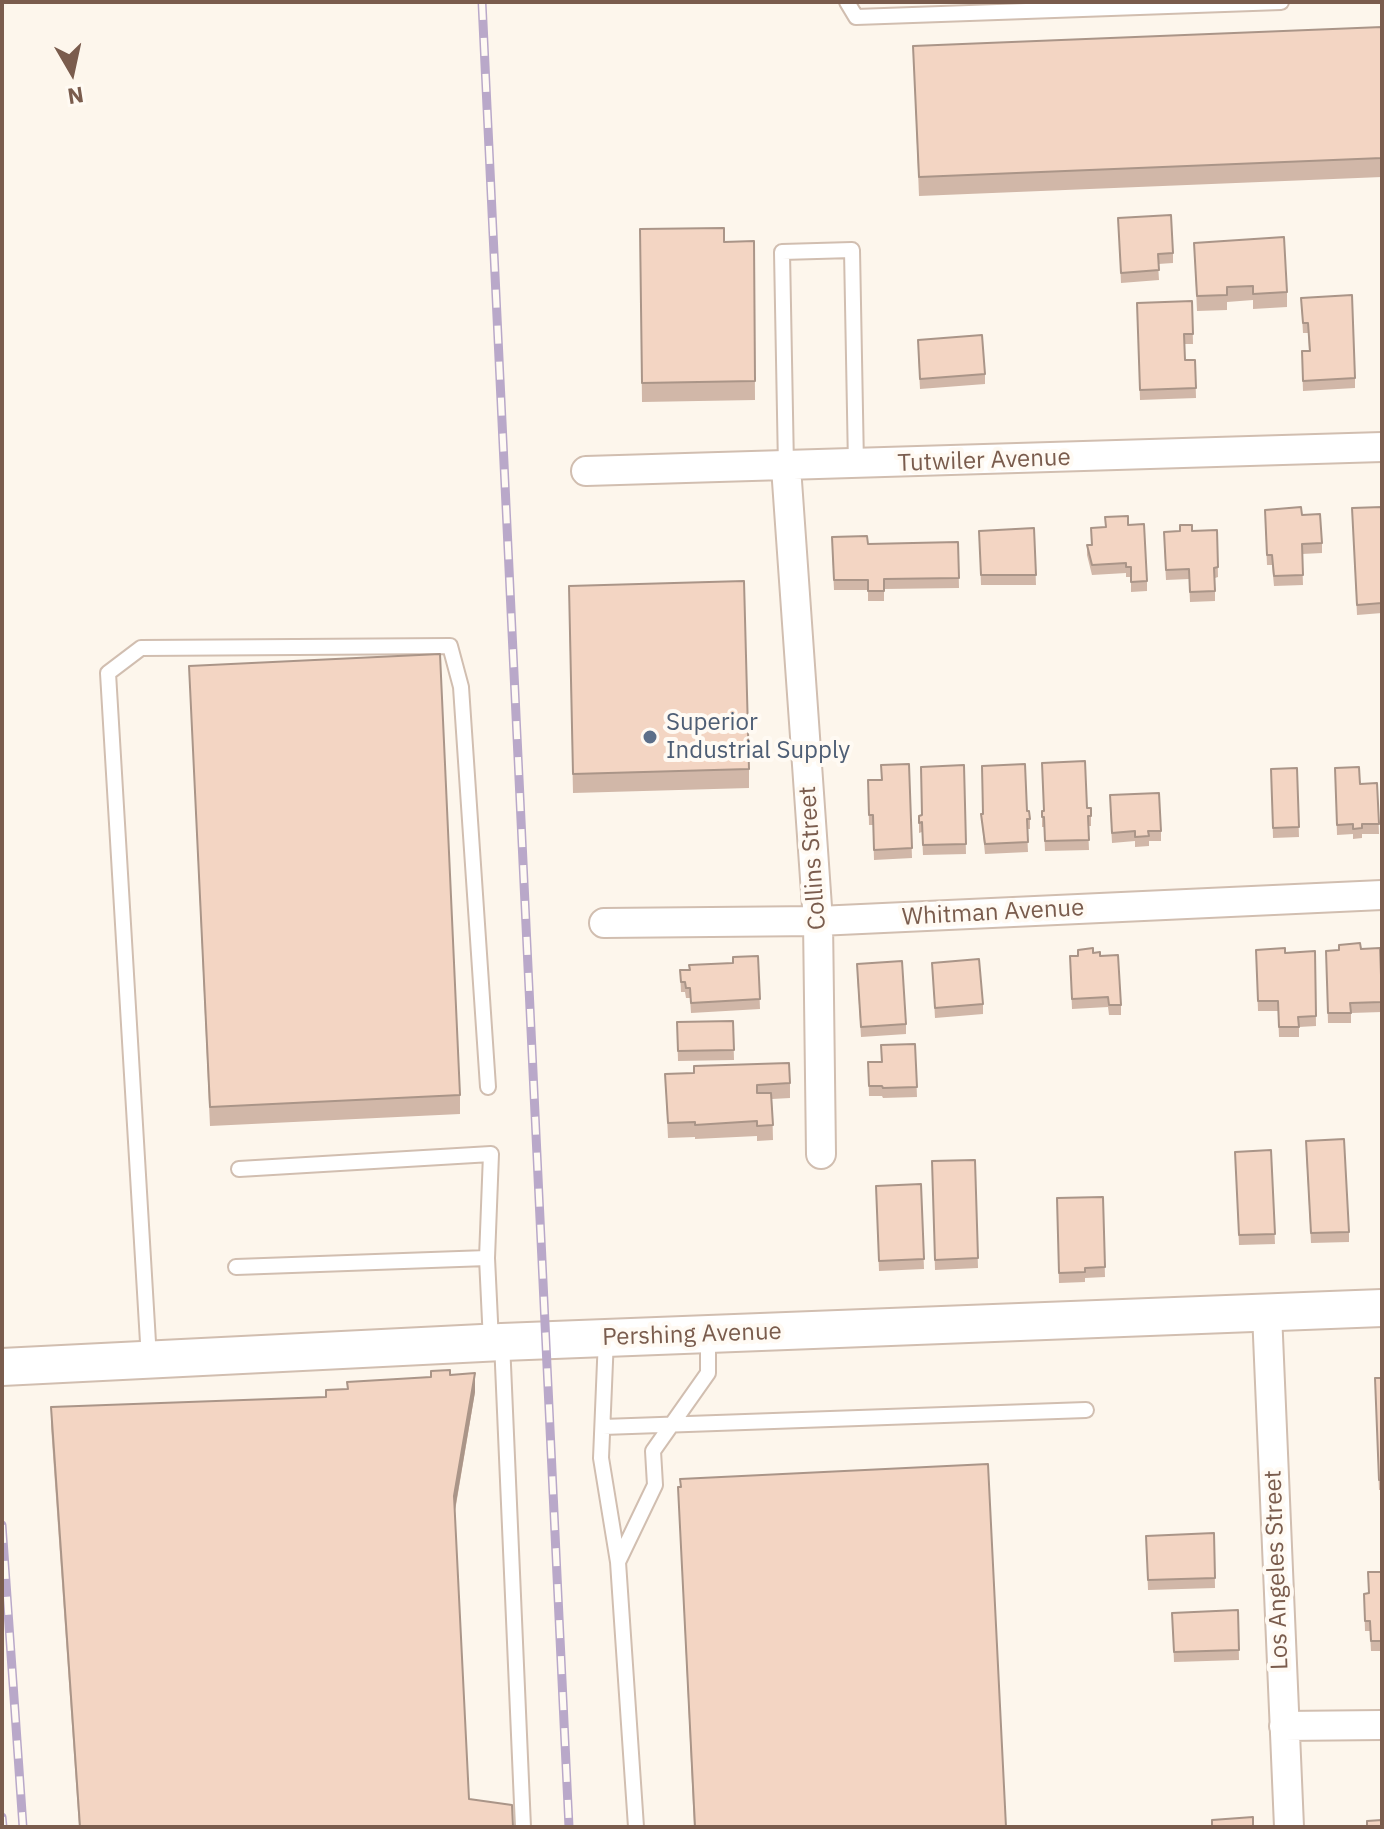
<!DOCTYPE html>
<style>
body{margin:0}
#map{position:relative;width:1384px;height:1829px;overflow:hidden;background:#fdf6ec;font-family:"IBM Plex Sans",sans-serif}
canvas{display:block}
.frame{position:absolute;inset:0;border:4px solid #7a5c4d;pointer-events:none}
.north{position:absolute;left:32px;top:32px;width:80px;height:80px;-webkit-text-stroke:6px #fffaf3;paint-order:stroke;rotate:171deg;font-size:22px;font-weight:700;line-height:32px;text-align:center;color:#7a5c4d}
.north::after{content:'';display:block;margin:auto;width:28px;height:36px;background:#7a5c4d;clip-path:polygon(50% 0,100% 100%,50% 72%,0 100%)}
</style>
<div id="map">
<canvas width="1384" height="1829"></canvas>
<div class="frame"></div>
<div class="north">N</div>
</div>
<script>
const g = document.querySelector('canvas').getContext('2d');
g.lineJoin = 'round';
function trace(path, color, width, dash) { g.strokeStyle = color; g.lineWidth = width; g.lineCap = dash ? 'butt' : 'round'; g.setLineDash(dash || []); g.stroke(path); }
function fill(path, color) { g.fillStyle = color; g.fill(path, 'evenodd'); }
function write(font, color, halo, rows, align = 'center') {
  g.font = font + ' "IBM Plex Sans",sans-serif'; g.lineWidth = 8; g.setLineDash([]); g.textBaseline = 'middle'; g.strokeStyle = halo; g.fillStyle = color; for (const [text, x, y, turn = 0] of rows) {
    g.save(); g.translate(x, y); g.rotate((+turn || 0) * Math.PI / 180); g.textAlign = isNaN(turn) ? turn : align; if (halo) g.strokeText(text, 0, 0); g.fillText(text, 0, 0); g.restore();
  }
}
const service = new Path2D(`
 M847,2L856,17L1281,2
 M786,467L782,252L852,250L856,465
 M239,1169L491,1154L487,1258
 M236,1267L487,1258L491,1342
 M606,1338L601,1458L618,1562L636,1827
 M502,1342L523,1827
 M149,1359L108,673L141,648L450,646L461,687L488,1087
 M603,1427L1086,1410
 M618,1562L655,1485L653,1451L708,1373V1336`);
const minor = new Path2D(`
 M786,467L818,921L821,1154
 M586,471L1382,447
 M604,923L818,921L1382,895
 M1267,1313L1289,1827
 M1284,1726L1382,1725`);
const tertiary = new Path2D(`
 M2,1367L502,1342L1382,1308`);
trace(service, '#d1beb0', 18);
trace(minor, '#d1beb0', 32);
trace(tertiary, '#d1beb0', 40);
trace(service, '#fff', 14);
trace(minor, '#fff', 28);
trace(tertiary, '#fff', 36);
const rail = new Path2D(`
 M482,2L569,1827
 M2,1525L23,1827
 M2,1817L3,1827`);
trace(rail, '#b9a8c9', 9);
trace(rail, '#fffaf3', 6, [18]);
fill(new Path2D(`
 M1382,27V177L919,196L913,46Z
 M1118,218L1173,253V263L1158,264L1159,280L1121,283Z
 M640,229L724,242L754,241L755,400L642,402Z
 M1194,243L1287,292V307L1253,309V300L1227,302V310L1197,311Z
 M1301,298L1355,378V388L1303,391L1302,361L1309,351L1308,333H1303Z
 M1192,301L1193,344H1184L1185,360H1195L1196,398L1140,400L1137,303Z
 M918,350L985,374V384L920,389Z
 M1382,507V613L1357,615L1352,508Z
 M1302,515L1322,543V553L1302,554L1303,585L1274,586L1272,565H1267L1265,520Z
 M1105,517L1128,525L1147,581V591L1131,592V577H1126V573L1092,575L1087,555V545H1091L1105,527Z
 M1034,528L1036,585H981L979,531Z
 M1217,530L1218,577L1215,578V601L1190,602L1189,579L1166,580L1164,542L1192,531Z
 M958,542L959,588L884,589V601H868V590H834L832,547L868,544Z
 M569,605L749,769V788L573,793Z
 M189,666L460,1095V1114L210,1126Z
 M909,764L912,858L874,860L873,825H869L868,780H881Z
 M964,765L966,854L923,855L922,832L919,833V816L922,815Z
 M1297,768L1299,837L1273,838L1271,769Z
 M1335,768L1360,784L1377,783L1379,834H1362V838L1353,839V834L1337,835Z
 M1110,805L1161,831V841H1149V846L1135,847V841L1112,843Z
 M1087,808L1091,816V826H1088L1089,850L1045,851L1044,827H1042V811Z
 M1027,811L1030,819V829H1027L1028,852L985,854L981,814Z
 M1361,949L1382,997V1012L1351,1013V1023H1328L1326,951Z
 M1256,950L1285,953L1315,951L1316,1026L1299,1027V1037H1279L1278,1011H1258Z
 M1093,953L1100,956L1121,1005V1015H1109L1108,1007L1072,1009L1070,956Z
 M758,956L760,1009L691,1013L690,998H686L685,992H681L680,970L733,963Z
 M932,963L983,1004V1014L935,1018Z
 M857,974L906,1024V1034L861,1037Z
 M733,1021L734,1060L678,1061L677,1022Z
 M915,1044L917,1097L883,1098L882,1096H869L868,1062H882Z
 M665,1074L790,1083V1098L772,1099L773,1140L757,1141V1136L695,1139V1137L668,1138Z
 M1271,1150L1275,1244L1239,1245L1235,1152Z
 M1306,1151L1349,1232V1242L1311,1243Z
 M975,1160L978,1268L935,1270L932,1161Z
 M921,1184L924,1269L879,1271L876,1186Z
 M1103,1197L1105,1277L1085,1278V1282L1059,1283L1057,1198Z
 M450,1375L475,1392L455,1511L469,1799L513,1827H79L51,1426V1407L326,1397L348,1389Z
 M1375,1378H1382V1490H1379Z
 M678,1487L1006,1827H694Z
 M1214,1533L1215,1588L1148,1590L1146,1536Z
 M1382,1572V1651H1371L1370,1631H1365L1364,1594L1368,1593Z
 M1238,1610L1239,1660L1174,1662L1172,1613Z`), '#d1b7a8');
fill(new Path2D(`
 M475,1373V1392L454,1515V1496Z`), '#aa9588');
const building = new Path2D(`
 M1382,27V158L919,177L913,46Z
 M1171,215L1173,253L1158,254L1159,270L1121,273L1118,218Z
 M724,228V242L754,241L755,381L642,383L640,229Z
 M1284,237L1287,292L1253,294V286L1227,287V295L1197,296L1194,243Z
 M1352,295L1355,378L1303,381L1302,351H1310L1308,323H1303L1301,298Z
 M1192,301L1193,334H1184L1185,360H1195L1196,388L1140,390L1137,303Z
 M982,335L985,374L920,379L918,340Z
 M1301,507L1302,515L1320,514L1322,543L1302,544L1303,575L1274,576L1272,555H1267L1265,510Z
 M1382,507V603L1357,605L1352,508Z
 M1128,516V525L1144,524L1147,581L1131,582V567H1126V563L1092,565L1087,545H1092L1091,528L1106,527L1105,517Z
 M1180,525H1192V531L1217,530L1218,567L1214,568L1215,591L1190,592L1189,569L1166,570L1164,532L1180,531Z
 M1034,528L1036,575H981L979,531Z
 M867,536L868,544L958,542L959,578L884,579V591H868V580H834L832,537Z
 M744,581L749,769L573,774L569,586Z
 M440,654L460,1095L210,1107L189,666Z
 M1085,761L1087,808H1091V816H1088L1089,840L1045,841L1044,817H1042V811H1044L1042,763Z
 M909,764L912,848L874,850L873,815H869L868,780H882L881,765Z
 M1025,764L1027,811H1029L1030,819H1027L1028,842L985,844L981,814H983L982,766Z
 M964,765L966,844L923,845L922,822L919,823V816L922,815L921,767Z
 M1359,767L1360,784L1377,783L1379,824H1362V828L1353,829V824L1337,825L1335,768Z
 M1297,768L1299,827L1273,828L1271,769Z
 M1159,793L1161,831H1148L1149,836L1135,837V831L1112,833L1110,795Z
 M1360,943L1361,949L1380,948L1382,1002L1350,1003L1351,1013H1328L1326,951L1339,950V945Z
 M1093,948V953L1100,952V956L1118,955L1121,1005H1109L1108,997L1072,999L1070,956H1078V950Z
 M1285,948V953L1315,951L1316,1016L1298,1017L1299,1027H1279L1278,1001H1258L1256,950Z
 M758,956L760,999L691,1003L690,988H686L685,982H681L680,970H690L689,965L733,963V957Z
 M979,959L983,1004L935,1008L932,963Z
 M902,961L906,1024L861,1027L857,964Z
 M733,1021L734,1050L678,1051L677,1022Z
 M915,1044L917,1087L883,1088L882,1086H869L868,1062H882L881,1045Z
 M789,1063L790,1083L757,1085V1093H771L773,1125L757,1126V1121L695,1125V1122L668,1123L665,1074L694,1073V1066Z
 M1344,1139L1349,1232L1311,1233L1306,1141Z
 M1271,1150L1275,1234L1239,1235L1235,1152Z
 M975,1160L978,1258L935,1260L932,1161Z
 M921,1184L924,1259L879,1261L876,1186Z
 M1103,1197L1105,1267L1085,1268V1272L1059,1273L1057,1198Z
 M450,1370V1375L475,1373L454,1496L469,1799L512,1805L513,1827H80L51,1407L326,1397V1390L348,1389L347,1382L431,1377V1371Z
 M1375,1378H1382V1480H1379Z
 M988,1464L1006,1827H695L678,1487H681L680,1479Z
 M1214,1533L1215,1578L1148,1580L1146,1536Z
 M1368,1572H1382V1641H1371L1370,1621H1365L1364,1594L1369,1593Z
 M1238,1610L1239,1650L1174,1652L1172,1613Z
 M1253,1817V1827H1212V1820Z
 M1382,1820V1827H1367V1821Z`);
fill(building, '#f3d5c3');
trace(building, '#aa9588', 2);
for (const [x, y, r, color] of [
 [650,737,8,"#5c6f8a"]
]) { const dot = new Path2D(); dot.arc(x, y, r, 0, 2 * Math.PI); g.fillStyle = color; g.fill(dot); trace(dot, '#fffaf3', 3); }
write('24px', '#7a5c4d', '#fffaf3', [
 ["Tutwiler Avenue",984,461,-2],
 ["Collins Street",813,858,-94],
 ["Whitman Avenue",993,913,-3],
 ["Pershing Avenue",692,1335,-2],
 ["Los Angeles Street",1277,1570,-92]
]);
write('24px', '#4e5e75', '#fffaf3', [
 ["Superior",666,723],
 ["Industrial Supply",666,751]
], 'left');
</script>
